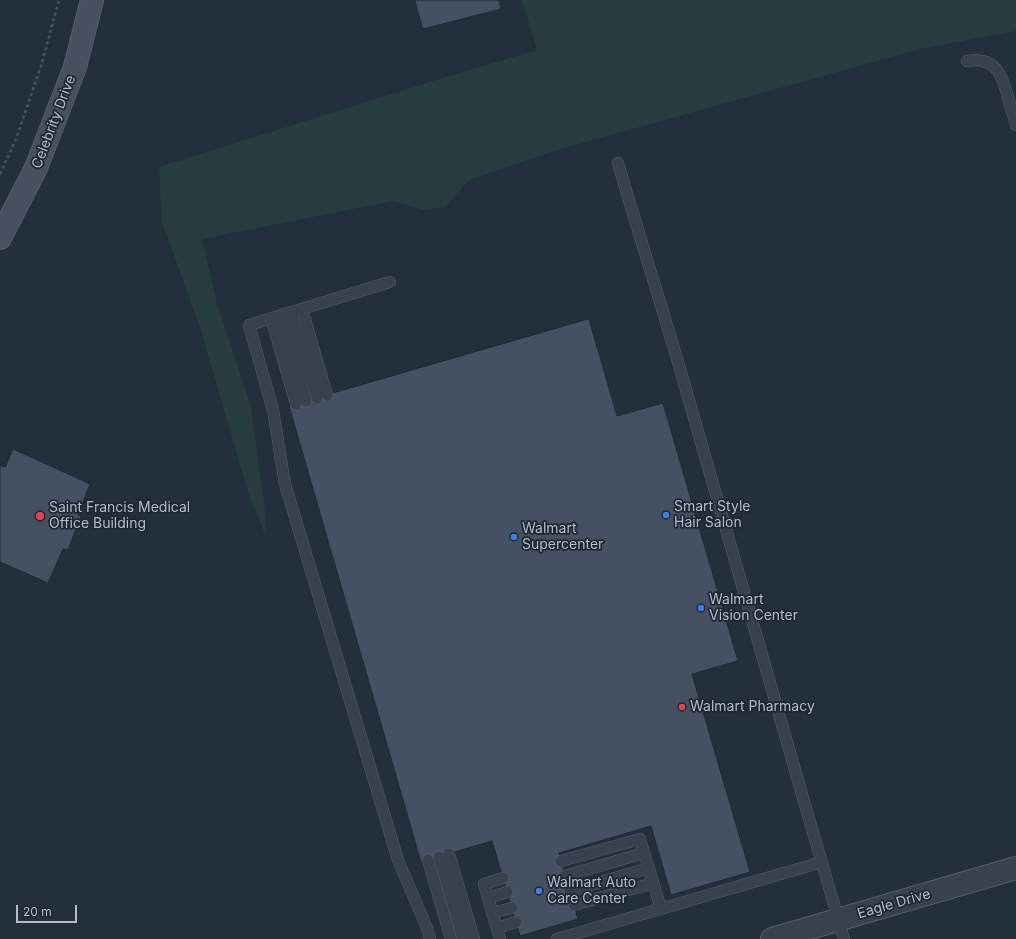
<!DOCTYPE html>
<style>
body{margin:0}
#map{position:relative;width:1016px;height:939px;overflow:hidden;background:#242f3e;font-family:Inter,sans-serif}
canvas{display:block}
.scale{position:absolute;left:16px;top:905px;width:61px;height:18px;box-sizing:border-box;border:2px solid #b4bcc9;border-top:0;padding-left:5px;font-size:12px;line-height:14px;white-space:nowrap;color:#b4bcc9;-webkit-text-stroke:3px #1d2633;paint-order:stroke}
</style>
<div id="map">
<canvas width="1016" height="939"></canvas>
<div class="scale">20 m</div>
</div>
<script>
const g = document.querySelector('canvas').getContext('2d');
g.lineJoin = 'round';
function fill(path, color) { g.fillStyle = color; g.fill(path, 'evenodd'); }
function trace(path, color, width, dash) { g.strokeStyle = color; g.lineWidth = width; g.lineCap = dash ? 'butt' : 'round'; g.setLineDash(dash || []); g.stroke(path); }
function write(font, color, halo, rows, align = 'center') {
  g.font = font + ' Inter,sans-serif'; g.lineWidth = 3.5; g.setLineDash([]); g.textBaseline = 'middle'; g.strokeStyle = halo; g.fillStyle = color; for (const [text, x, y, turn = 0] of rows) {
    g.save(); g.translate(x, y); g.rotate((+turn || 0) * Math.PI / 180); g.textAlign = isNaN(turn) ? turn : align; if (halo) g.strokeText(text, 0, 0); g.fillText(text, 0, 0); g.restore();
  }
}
fill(new Path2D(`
 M522,0H1016V31L924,48L557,150L469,180L445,207L424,210L393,201L202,239L217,304L251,407L265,513L266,537L248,492L200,327L162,222L159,167L436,80L537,50Z`), '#263c3f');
const building = new Path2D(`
 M415,0H499L501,9L423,29Z
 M589,319L617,416L663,403L738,661L692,674L750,872L671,895L651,826L559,853L578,919L520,936L492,841L421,862L289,406Z
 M13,449L90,484L78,515L81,516L68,550L63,549L48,583L0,562V465L5,467Z`);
fill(building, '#455162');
trace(building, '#1f2835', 1);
const lane = new Path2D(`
 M967,61C997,56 1003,77 1009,101C1011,109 1014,117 1016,125
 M618,163C638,232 660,300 680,369C733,559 789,749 844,939
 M390,282L249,325L273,410L285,484L398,860L427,928L430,939
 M302,309L327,395
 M291,312L317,398
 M281,315L306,401
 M271,318L296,404
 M449,854L474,939
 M439,857L463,939
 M428,860L451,939
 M561,861L640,839L661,909
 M565,876L644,853
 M570,891L649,868
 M488,898L507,892
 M574,905L653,883
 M492,913L512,908
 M497,928L516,922
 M500,939L484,884L503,878
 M557,939L822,862`);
const street = new Path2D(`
 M772,939L1016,868`);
const secondary = new Path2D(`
 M0,238L36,168L75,67L92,0`);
trace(lane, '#565f6c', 12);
trace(street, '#565f6c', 24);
trace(secondary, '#565f6c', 24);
trace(new Path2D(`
 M0,174L16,139L41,66L59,0`), '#44595c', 2.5, [3, 3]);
trace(lane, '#38414e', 11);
trace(street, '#38414e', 22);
trace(secondary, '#465061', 22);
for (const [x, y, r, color] of [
 [666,515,4,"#3f7fe0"],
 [40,516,5,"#e0444e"],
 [514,537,4,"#3f7fe0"],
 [701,608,4,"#3f7fe0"],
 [682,707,4,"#e0444e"],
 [539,891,4,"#3f7fe0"]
]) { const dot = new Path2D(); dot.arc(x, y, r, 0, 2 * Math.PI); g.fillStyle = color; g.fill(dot); trace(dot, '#1d2633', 1.5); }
write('14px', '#b4bcc9', '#1d2633', [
 ["Celebrity Drive",54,122,-69],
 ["Eagle Drive",894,904,-16]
]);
write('14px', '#b4bcc9', '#1d2633', [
 ["Smart Style",674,507],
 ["Hair Salon",674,523],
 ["Saint Francis Medical",49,508],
 ["Office Building",49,524],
 ["Walmart",522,529],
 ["Supercenter",522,545],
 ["Walmart",709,600],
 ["Vision Center",709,616],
 ["Walmart Pharmacy",690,707],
 ["Walmart Auto",547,883],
 ["Care Center",547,899]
], 'left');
</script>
